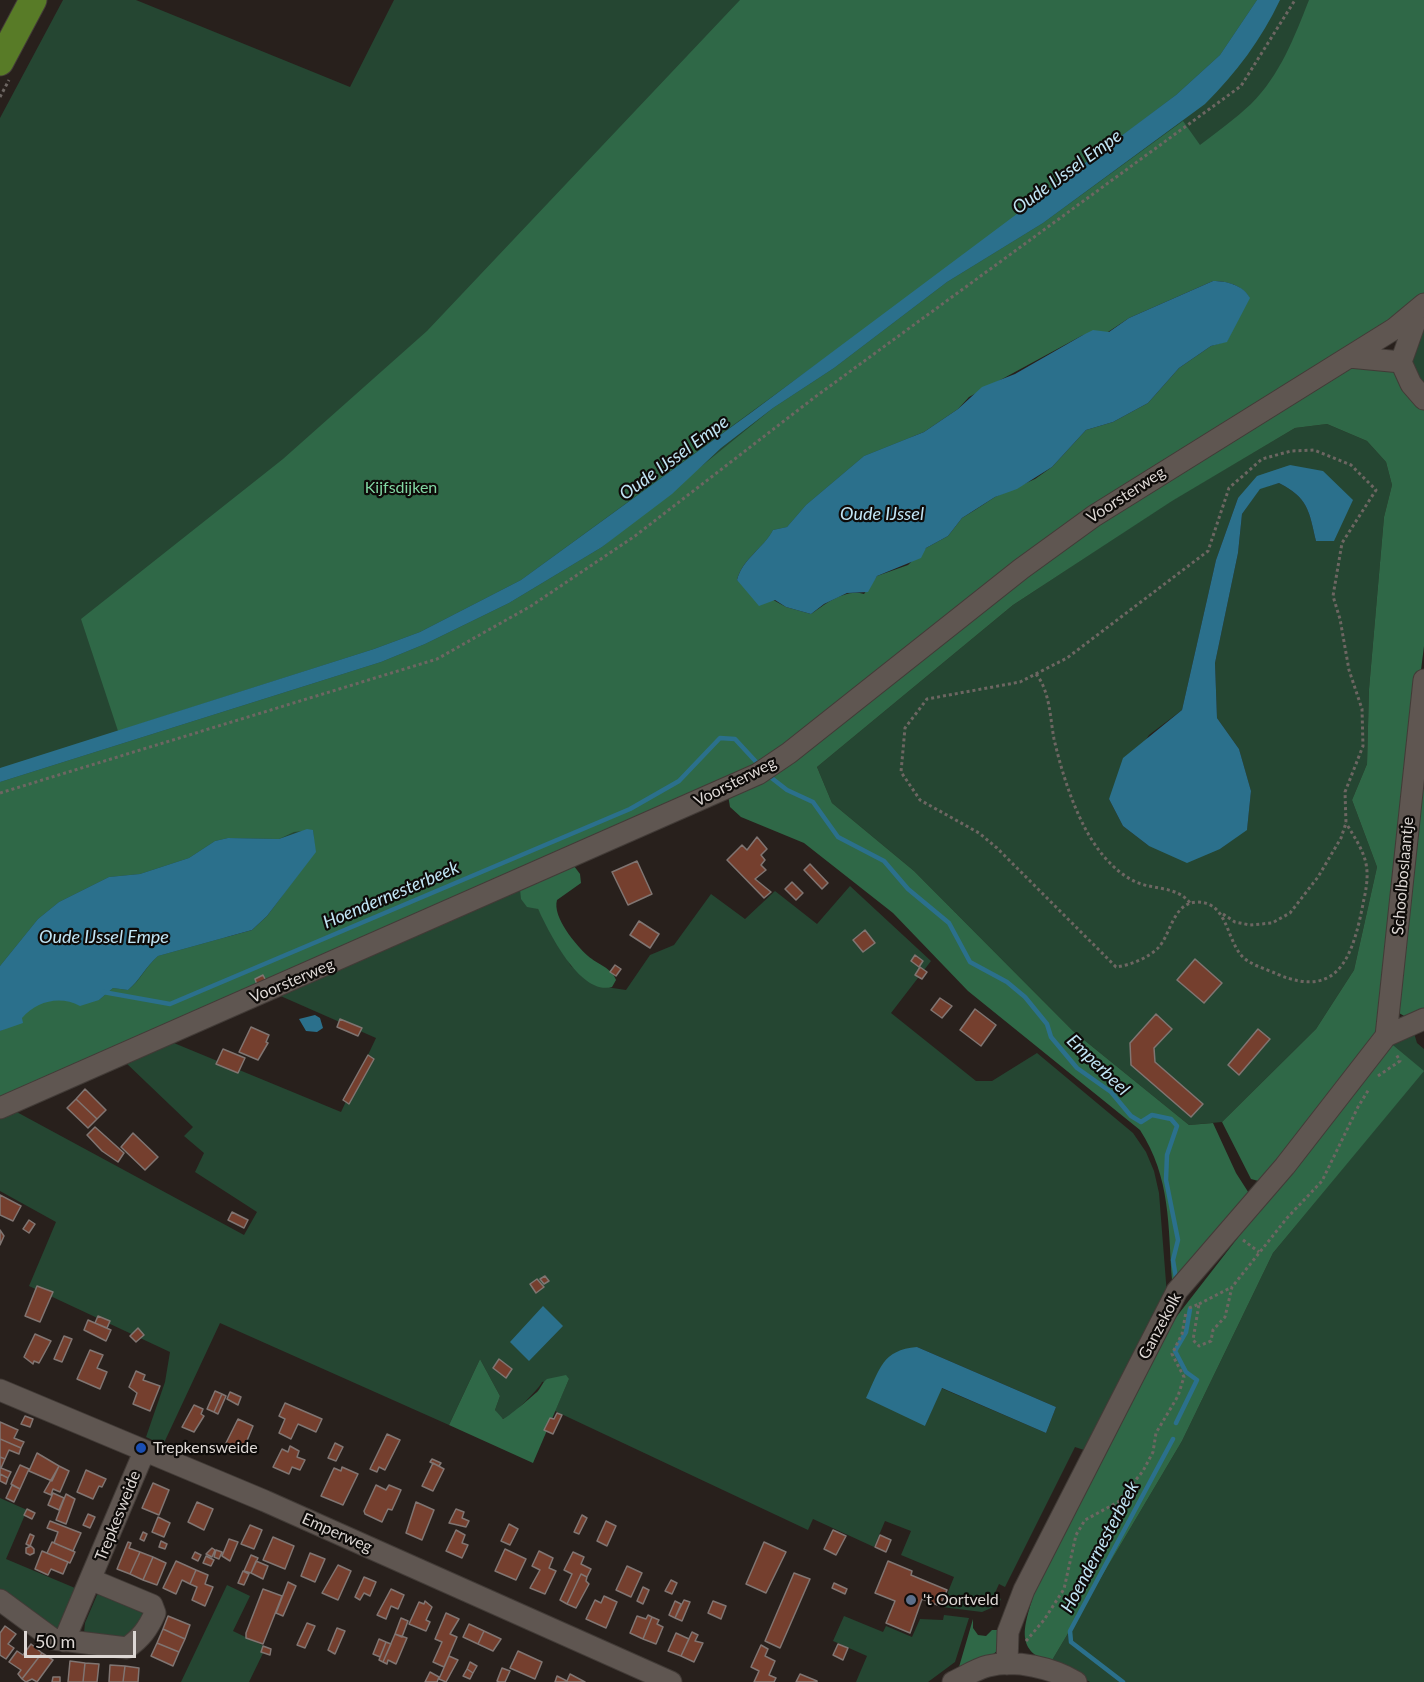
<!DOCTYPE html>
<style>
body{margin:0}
#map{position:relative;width:1424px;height:1682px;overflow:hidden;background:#28201c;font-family:Lato,sans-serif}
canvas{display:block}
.scale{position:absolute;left:24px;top:1631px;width:112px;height:27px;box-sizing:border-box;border:3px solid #ddd7d4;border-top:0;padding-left:8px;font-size:18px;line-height:21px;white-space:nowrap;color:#ddd7d4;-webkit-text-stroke:4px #0e0b09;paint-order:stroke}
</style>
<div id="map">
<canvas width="1424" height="1682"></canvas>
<div class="scale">50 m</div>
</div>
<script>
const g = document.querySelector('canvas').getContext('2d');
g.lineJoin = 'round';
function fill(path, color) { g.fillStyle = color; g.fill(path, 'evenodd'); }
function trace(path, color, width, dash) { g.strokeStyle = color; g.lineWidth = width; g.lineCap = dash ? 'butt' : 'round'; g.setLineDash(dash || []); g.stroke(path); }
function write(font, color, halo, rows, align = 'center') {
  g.font = font + ' Lato,sans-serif'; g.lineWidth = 4.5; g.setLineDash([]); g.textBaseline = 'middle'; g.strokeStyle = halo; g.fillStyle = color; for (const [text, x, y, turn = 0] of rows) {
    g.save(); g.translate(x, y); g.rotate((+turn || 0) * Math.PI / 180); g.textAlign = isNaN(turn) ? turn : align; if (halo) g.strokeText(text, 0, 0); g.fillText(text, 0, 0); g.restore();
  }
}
fill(new Path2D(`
 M63,0H136L350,87L394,0H1381L1330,132L0,1102V118Z
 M1424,315V394L1408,354Z
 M1327,424L1367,441L1386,462L1392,485L1384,517L1369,689L1367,764L1352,800L1377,867L1354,970L1316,1029L1222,1122L1189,1125L1073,1031L914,871L832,803L817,767L1013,605L1171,501L1295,428ZM1290,465L1334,541H1316C1309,510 1308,498 1279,483L1260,488L1242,514L1238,553L1215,663L1217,718L1239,749L1251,791L1247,829L1220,849L1149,846L1123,826L1109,799L1149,735L1182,710L1216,560L1238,498Z
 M850,886L931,961L891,1013L976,1081H992L1037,1053L1133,1133L1146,1152L1154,1171L1159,1193L1167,1295L1084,1450L1075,1447L1005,1587L999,1584L994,1595L1001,1599L998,1605L982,1612L942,1607L954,1577L901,1555L911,1531L885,1521L874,1547L813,1519L808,1530L555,1411L569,1379L542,1382C541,1387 512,1415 507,1419L499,1418L495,1410L500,1396L480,1359L449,1425L220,1323L163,1445L146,1437L165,1382L170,1352L29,1286L56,1222L0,1191V1116L13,1110L244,1235L257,1212L195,1172L204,1153L184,1136L193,1127L124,1061L169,1041L341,1112L376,1038L276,994L520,889L538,909L571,966L599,986L626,990L650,955L674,945L711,894L745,919L775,891L817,924ZM917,1347L1056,1407L1046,1433L941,1388L925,1426Z
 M1414,1033L1417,1043L1424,1049V1682H1090L1051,1662L1182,1441L1273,1253L1423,1071L1393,1045Z
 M0,1498L27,1510L6,1559L75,1588L59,1629L54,1631L0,1596Z
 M227,1585L250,1596L233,1631L266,1647L249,1682H181Z
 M101,1593L147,1613L128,1641L84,1633L85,1623L97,1595Z
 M944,1615L969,1618L955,1662L928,1682H856L867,1656L833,1641L844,1616L883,1632L886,1626L912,1637L920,1619L943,1620Z`), '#254632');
fill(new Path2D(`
 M740,0H1257L1220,55L1176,95L921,288L521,580L420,632L374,649L118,731L81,619L283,459L427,331Z
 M1309,0H1424V294L1420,301L1239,419L756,768L0,1102V1031C12,1025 20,1017 30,1009C48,995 78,999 99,1000L113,988L128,990C141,980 146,966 158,956L252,930L267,916L315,852L313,830L294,832L279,839L228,838L215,841L189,858L140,874L109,877L59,902L38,919L0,966V782L381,662L425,644L509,603L602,547L773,408L834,368L947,282L1043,223L1183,121L1200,145C1217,132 1235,119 1251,104C1280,75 1294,38 1309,0ZM1213,281C1227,281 1242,285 1249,297L1227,341L1211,346L1179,368L1148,403L1113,422L1086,430L1052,467L1035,479L995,497L975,510L962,518L948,536L926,548L908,565L877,576L864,594C846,588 825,604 811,614L786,607L737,580C743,558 763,549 773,530L787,527L806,505L864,456L924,432L958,409L969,397L1083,335L1108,332L1129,318Z
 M1343,366L1393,367L1424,407V646L1376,1032L1266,1183L1251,1179L1222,1122L1316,1029L1354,970L1377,867L1352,800L1367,764L1369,689L1384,517L1392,485L1386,462L1367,441L1327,424L1295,428L1172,501L1013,605L817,767L832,803L914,871L1073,1031L1189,1125L1213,1123L1236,1173L1252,1198L1175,1285L1172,1280C1168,1226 1171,1178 1140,1130L968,991L893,913L804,843L741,817L730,807L728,795L1023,575Z
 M1424,762V1014L1411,1020L1399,1013L1394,1003Z
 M574,866L580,874L581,883L557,900C552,917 576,945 588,956C597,964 612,968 616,980L612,987C580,996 549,932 538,909L527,907L521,899L520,889Z
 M1393,1045L1424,1071L1273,1253L1182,1441L1051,1662C1012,1651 1026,1622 1034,1593L1170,1325L1379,1056Z
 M480,1359L500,1396L495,1410L503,1419C507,1418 533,1396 538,1391C542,1386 542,1383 547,1379L566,1375L569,1379L533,1463L449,1425Z
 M973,1619V1628L978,1635L986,1636L992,1630H998L1001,1625L998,1650L991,1656L959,1667Z`), '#2f6847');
fill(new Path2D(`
 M1257,0H1280C1261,40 1236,73 1205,104L1043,223L947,282L834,368L773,408L721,448L672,494L602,547L509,603L425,644L381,662L0,782V768L374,649L420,632L521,580L752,412L1176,95L1220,55Z
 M1213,281C1227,281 1243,285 1250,298L1227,342L1211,346L1179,368L1148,403L1113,422L1086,430L1052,467L1017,489L995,497L962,518L948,536L926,548L921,558L877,576L868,592L847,593L824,604L811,614L786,607L775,600L759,606L737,580C743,558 763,549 773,530L787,527L806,505L864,456L924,432L958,409L982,387L1015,374L1083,335L1093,330L1109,332L1129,318Z
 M1290,465L1323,471L1353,500L1334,541H1316C1309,510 1308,498 1279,483L1260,489L1242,514L1238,553L1215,663L1217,718L1239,749L1251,791L1247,830L1220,849L1187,863L1149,846L1123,826L1109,799L1123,758L1182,710L1216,560L1238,498L1257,476Z
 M307,829L313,830L316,852L267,916L252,930L158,956C146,966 140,980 128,990L113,988L99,1000L80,1006C60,995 37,1001 22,1018L23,1023L0,1031V966L38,919L59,902L109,877L140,874L189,858L215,841L228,838L279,839Z
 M315,1015L320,1018L323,1028L317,1032L306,1031L299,1019Z
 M543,1306L563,1326L529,1361L510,1342Z
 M917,1347L1056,1407L1046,1433L942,1388L925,1426L866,1398C880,1369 882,1350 917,1347Z`), '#2b708c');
trace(new Path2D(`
 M769,776L787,790L813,802L838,837L884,861L908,889L949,923L970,962L1007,982L1025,997L1047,1024L1051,1037L1077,1068L1111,1092L1131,1116L1141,1122L1152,1115L1171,1119L1177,1126L1167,1155L1166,1180L1178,1240L1173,1260L1176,1278
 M103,992L170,1004L630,809L679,781L720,738L735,739L759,765
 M1176,1423L1197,1380L1186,1372L1175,1351L1186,1332L1190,1309
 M1123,1682L1071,1642L1070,1631L1173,1439`), '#2b708c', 4.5);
const building = new Path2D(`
 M757,837L767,849L761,855L765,860L761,865L766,870L755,879L771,892L764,898L727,860L742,845L747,850Z
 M637,861L652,894L628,905L612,872Z
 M810,864L828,883L822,889L804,870Z
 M792,882L803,893L796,900L785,889Z
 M639,921L659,934L650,948L630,935Z
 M865,930L875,943L863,952L853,940Z
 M915,955L923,961L919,967L911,961Z
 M1195,959L1222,983L1204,1003L1177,980Z
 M615,965L621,969L616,976L610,972Z
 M920,967L927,972L922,979L915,975Z
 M263,975L266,981L257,985L255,979Z
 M940,998L952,1006L942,1018L931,1010Z
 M975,1009L996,1025L981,1046L960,1030Z
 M1156,1014L1172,1029L1154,1048L1155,1062L1203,1104L1191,1117L1131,1065L1130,1043Z
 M340,1019L362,1028L358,1036L337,1027Z
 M251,1027L269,1035L266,1042L268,1043L258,1060L239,1052Z
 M1258,1029L1270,1039L1239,1075L1228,1065Z
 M223,1049L245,1058L238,1073L216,1064Z
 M368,1055L374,1059L349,1104L343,1100Z
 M85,1089L106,1110L97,1119L76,1099Z
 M76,1099L97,1119L88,1128L67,1108Z
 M95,1127L124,1153L118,1162L102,1151L87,1135Z
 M133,1133L158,1157L145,1170L121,1147Z
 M0,1195L21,1206L13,1221L0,1215Z
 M232,1212L248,1220L244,1228L228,1220Z
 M29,1220L35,1224L29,1233L23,1229Z
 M0,1230L4,1236L0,1245Z
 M545,1276L549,1281L544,1284L540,1279Z
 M537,1279L544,1287L536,1293L530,1284Z
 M37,1286L53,1292L40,1322L25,1316Z
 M98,1316L110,1321L107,1328L95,1323Z
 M88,1320L111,1330L106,1341L84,1330Z
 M138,1328L144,1335L136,1342L130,1336Z
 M35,1334L51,1341L39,1363L34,1361L33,1364L24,1357Z
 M64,1336L72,1339L62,1362L54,1359Z
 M90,1350L103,1355L97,1368L107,1372L100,1389L77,1379Z
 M499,1359L512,1369L506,1378L493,1368Z
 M136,1371L145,1375L143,1380L160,1386L150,1411L133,1404L137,1393L129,1387Z
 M215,1391L222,1394L214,1412L207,1409Z
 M230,1392L241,1397L238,1405L227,1399Z
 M222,1394L226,1396L218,1414L214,1412Z
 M285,1403L322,1419L316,1432L298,1424L291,1439L279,1433L285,1419L279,1416Z
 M194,1405L203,1409L201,1414L204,1416L194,1432L182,1427Z
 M557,1413L562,1415L553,1434L544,1430L550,1418L554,1419Z
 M25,1416L33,1419L30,1427L21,1424Z
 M238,1419L253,1426L242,1453L225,1445Z
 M0,1422L18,1430L14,1438L24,1442L21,1448L0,1439Z
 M387,1434L400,1440L385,1470L379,1467L377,1472L370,1469Z
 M0,1439L21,1448L19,1454L9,1450L5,1459L0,1457Z
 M335,1443L343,1447L336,1461L328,1458Z
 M290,1446L299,1451L297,1457L305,1460L300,1470L292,1467L289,1474L273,1467L282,1449L288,1452Z
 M37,1453L59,1466L52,1481L29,1471Z
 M0,1457L5,1459L1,1468L11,1472L8,1478L0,1474Z
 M432,1459L441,1463L439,1466L430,1462Z
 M433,1463L444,1469L433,1491L422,1486Z
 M20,1465L29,1469L20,1489L11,1484Z
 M59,1466L69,1471L60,1492L53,1489L51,1495L44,1492Z
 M342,1467L358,1474L343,1505L321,1496L334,1468L341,1471Z
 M86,1470L106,1479L102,1487L99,1486L93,1499L77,1492Z
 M0,1474L8,1478L6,1484L0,1481Z
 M153,1483L169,1490L159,1515L142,1508Z
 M12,1485L20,1489L14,1502L6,1498Z
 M376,1485L386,1490L389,1485L401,1490L392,1510L388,1509L382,1522L365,1514L364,1511Z
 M53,1493L64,1498L59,1510L48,1505Z
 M66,1494L75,1499L66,1524L56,1520Z
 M197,1502L213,1509L204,1530L188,1522Z
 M416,1502L434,1510L422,1540L406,1533Z
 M27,1509L35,1513L32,1519L24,1515Z
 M456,1509L464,1512L462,1518L469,1521L466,1527L449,1523Z
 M88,1514L95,1517L90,1528L83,1525Z
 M582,1515L587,1518L579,1534L574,1532Z
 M158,1517L170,1523L164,1537L152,1532Z
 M50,1521L81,1533L73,1551L54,1543L58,1532L47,1528Z
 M606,1521L616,1526L607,1546L597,1541Z
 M509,1524L518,1529L510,1545L501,1541Z
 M250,1525L262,1530L254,1549L241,1544Z
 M456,1530L465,1535L462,1543L468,1545L462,1558L446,1551Z
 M833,1530L846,1536L836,1555L824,1549Z
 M143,1532L147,1534L144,1541L140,1539Z
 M30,1534L34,1536L30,1546L26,1544Z
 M880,1535L891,1540L886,1552L875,1547Z
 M273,1537L294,1546L285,1569L263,1560Z
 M229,1539L238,1542L230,1561L222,1556Z
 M161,1541L167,1544L165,1549L159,1547Z
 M52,1542L75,1552L70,1563L47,1553Z
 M128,1542L131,1543L129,1548L140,1552L130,1574L117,1569Z
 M764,1542L786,1552L766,1593L746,1584Z
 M31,1546L34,1549V1553L30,1555L26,1553V1548Z
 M212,1548L215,1550L212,1557L206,1554Z
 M505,1549L526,1559L516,1580L495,1571Z
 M216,1550L222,1552L219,1559L214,1557Z
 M42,1551L68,1562L63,1574L51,1569L48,1575L35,1569Z
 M539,1551L553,1558L549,1568L556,1571L545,1594L530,1588L540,1570L532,1566Z
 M140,1552L153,1557L143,1580L130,1574Z
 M195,1552L201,1555L198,1561L192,1558Z
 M573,1552L584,1557L581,1564L591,1569L587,1577L581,1574L567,1604L560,1600L572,1574L564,1570Z
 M310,1553L325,1559L315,1582L301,1576Z
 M251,1555L258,1558L251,1573L244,1571Z
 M206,1556L214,1560L211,1566L203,1563Z
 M153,1557L166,1563L157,1585L143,1580Z
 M176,1561L196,1570L190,1584L182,1580L176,1594L163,1588Z
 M256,1561L268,1566L263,1579L251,1573Z
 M888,1561L912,1571L911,1575L947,1590L940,1606L922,1599L910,1633L886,1623L895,1601L875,1593Z
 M338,1565L351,1571L338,1600L322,1593Z
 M627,1566L642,1573L631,1597L616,1590Z
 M196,1570L208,1575L205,1584L213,1587L205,1606L192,1600L197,1587L190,1584Z
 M243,1571L249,1574L244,1585L238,1583Z
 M794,1573L810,1579L780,1648L765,1641Z
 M581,1574L587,1577L586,1581L589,1584L576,1608L567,1604Z
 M364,1577L376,1582L370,1596L364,1593L360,1600L355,1597Z
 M671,1580L677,1583L672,1594L665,1591Z
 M288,1582L296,1586L283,1616L276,1613Z
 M834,1583L847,1589L845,1594L832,1588Z
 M643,1587L649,1590L643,1604L637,1601Z
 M263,1589L282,1596L263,1644L246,1638V1633Z
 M391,1589L404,1595L398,1609L391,1606L386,1619L377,1615Z
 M604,1596L617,1602L606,1628L586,1619L595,1600L601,1603Z
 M684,1600L690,1602L682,1621L675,1618Z
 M425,1601L432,1607L426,1620L430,1622L426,1631L409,1624L419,1602L424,1604Z
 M675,1601L681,1604L675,1618L669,1615Z
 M713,1601L726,1606L721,1619L708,1613Z
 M446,1613L459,1619L450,1634L457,1637L444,1667L433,1662L442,1642L435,1639Z
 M648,1615L652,1617L643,1639L630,1633L637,1616L646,1619Z
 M168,1616L190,1625L185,1639L163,1629Z
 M652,1617L659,1620L657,1624L663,1627L656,1644L643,1639Z
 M401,1618L408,1621L402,1637L395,1634Z
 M307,1623L315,1626L305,1648L297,1645Z
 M469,1624L484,1631L478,1644L463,1637Z
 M5,1626L16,1634L8,1644L14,1648L6,1659L0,1655V1633Z
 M337,1628L345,1631L335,1654L328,1650Z
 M163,1629L185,1639L179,1652L157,1643Z
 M484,1631L501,1639L493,1651L478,1644Z
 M692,1632L698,1635L695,1641L703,1643L694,1662L681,1656Z
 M676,1633L689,1639L681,1656L668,1651Z
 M395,1634L407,1638L396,1664L388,1660L387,1664L383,1662Z
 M379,1639L386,1642L380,1657L373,1654Z
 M386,1642L391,1644L383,1662L379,1660Z
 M157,1643L179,1652L173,1666L151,1656Z
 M31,1644L42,1653L22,1679L18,1674L21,1670L9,1662L17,1651L23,1655Z
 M838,1644L848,1648L843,1660L833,1655Z
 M761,1645L768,1649L765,1656L775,1661L769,1675L776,1678L774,1682H754L759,1671L751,1667Z
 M263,1646L271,1649L270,1655L261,1652Z
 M518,1651L542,1662L535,1679L510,1668Z
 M42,1653L53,1660L37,1682L32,1679L26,1682L22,1679Z
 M449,1656L458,1660L446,1682L439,1679Z
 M70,1661L85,1663L83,1682H68Z
 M470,1662L477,1666L473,1673L467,1669Z
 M85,1663L99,1664L97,1682H83Z
 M110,1665L125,1666L123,1682H109Z
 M125,1666L139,1668L138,1682H123Z
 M502,1668L510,1671L505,1682H499L497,1681Z
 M467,1669L473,1673L470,1679L463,1676Z
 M430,1672L439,1677L437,1682H425Z
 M570,1674L585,1682H555L557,1676L567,1681Z
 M800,1674L817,1681V1682H796Z
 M53,1677H60V1682H52Z`);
fill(building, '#753f2e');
trace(building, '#807572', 1.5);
const minor = new Path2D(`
 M1419,311L1401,362L1411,384L1424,399
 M1349,357L1401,362
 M1386,1036L1424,680
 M0,1108L758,774L789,753L1021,569L1094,516L1394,329L1424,304
 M0,1390L265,1501L671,1682
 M0,1600L53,1639L127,1648C141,1638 148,1629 155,1613L152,1605L92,1580
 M64,1641L144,1452
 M1007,1664L1008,1632L1024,1590L1177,1291L1285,1166L1386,1036L1424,1019
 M953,1682C964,1677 976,1669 988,1666C1016,1659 1052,1668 1076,1682`);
const major = new Path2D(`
 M0,62L33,0`);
trace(minor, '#423b37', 23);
trace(major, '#423b37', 29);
trace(new Path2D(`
 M0,97L9,80
 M1036,674C1050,691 1050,718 1054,739C1061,769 1071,802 1086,830C1097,850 1114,872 1136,882C1154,890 1177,886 1190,903
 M0,793L437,659L531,606L635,536L815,397L1241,86L1295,0
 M1223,914L1235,922L1250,925L1272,923L1290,913L1318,877L1341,838L1346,823L1345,792L1363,746L1362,709L1349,670L1340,619L1333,596L1342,543L1376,490L1351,465L1314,450L1291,451L1262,459L1229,488L1208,551L1067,658L1020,682L927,699L905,728L901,772L920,800L979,833L997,848L1116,967C1130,965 1146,959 1157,949C1171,936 1172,903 1197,902C1227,902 1226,937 1241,955C1248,964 1266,969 1277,974C1342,1002 1354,950 1364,899C1372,863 1364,853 1346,823
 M1378,1076L1400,1061L1396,1054
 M1243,1240L1259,1252
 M1199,1304L1232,1287
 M1189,1308L1199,1304L1193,1340L1199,1346L1211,1341L1213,1330L1225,1317L1232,1287L1287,1218L1322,1181L1358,1107L1369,1089
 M1026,1641L1044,1620L1064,1589L1076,1535L1085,1520L1118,1502L1143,1471L1153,1452L1156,1433L1178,1396L1184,1377L1172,1354L1182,1334L1186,1312`), '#6d6662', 3, [3, 3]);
trace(minor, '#5f5651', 21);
trace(major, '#587b27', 27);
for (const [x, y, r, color] of [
 [141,1448,6,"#1a4fb4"],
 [911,1600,6,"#5c6f8a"]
]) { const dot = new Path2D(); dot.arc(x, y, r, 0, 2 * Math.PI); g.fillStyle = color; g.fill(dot); trace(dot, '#0e0b09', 2); }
write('16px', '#82d6a3', '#0e0b09', [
 ["Kijfsdijken",401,488]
]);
write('16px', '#ddd7d4', '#0e0b09', [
 ["Voorsterweg",1126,495,-33],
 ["Voorsterweg",735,782,-27],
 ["Schoolboslaantje",1403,876,-85],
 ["Voorsterweg",292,981,-23],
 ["Ganzekolk",1160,1326,-62],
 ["Trepkesweide",118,1516,-68],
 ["Emperweg",337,1533,24]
]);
write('16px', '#ddd7d4', '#0e0b09', [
 ["Trepkensweide",153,1448],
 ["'t Oortveld",923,1600]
], 'left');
write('italic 18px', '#c1e5f5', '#0e0b09', [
 ["Oude IJssel Empe",1067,172,-36],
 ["Oude IJssel Empe",674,458,-36],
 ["Oude IJssel",882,514],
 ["Hoendernesterbeek",391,895,-23],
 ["Oude IJssel Empe",104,937],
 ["Emperbeel",1098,1065,44],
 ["Hoendernesterbeek",1100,1547,-62]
]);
</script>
